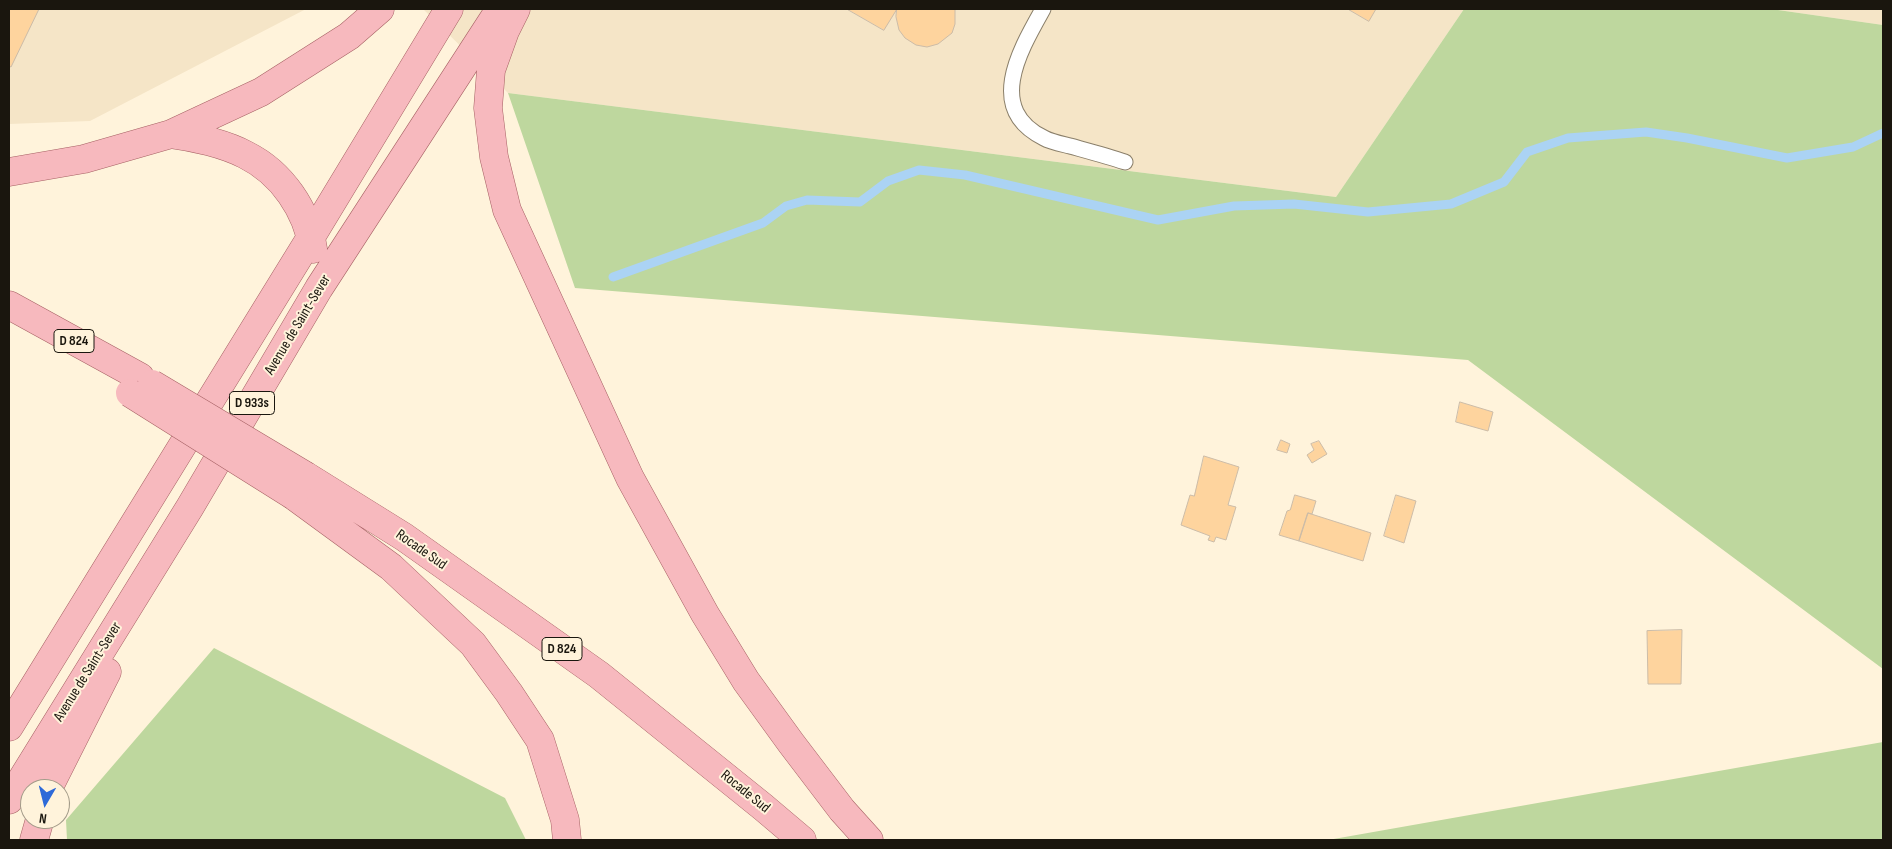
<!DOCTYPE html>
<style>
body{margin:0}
#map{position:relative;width:1892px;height:849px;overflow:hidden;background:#fff3db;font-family:"Sofia Sans Condensed",sans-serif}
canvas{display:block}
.frame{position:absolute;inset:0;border:10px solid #1a160e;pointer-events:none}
.north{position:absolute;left:20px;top:779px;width:50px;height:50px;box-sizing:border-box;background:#fff3db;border:1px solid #a39b89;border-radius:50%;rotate:188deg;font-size:14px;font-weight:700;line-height:20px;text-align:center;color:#1a160e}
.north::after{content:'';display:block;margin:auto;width:18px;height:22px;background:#2e6ad8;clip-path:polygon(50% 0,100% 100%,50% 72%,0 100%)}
</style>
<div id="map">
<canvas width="1892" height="849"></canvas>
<div class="frame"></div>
<div class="north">N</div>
</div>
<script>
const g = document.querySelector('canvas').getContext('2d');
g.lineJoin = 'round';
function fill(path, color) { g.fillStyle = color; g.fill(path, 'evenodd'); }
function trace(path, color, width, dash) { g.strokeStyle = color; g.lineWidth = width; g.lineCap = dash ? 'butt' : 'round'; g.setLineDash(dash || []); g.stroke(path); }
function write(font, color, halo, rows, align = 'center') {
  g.font = font + ' "Sofia Sans Condensed",sans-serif'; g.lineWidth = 4; g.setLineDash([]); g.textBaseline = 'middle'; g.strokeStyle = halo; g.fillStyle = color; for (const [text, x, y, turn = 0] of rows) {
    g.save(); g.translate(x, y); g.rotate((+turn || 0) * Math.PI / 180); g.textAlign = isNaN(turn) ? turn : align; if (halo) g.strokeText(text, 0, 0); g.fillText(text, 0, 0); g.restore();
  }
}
fill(new Path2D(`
 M9,9H306L90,121L9,124Z
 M423,9H1464L1336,197L508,93Z
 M1771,9H1883V25Z`), '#f5e5c7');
fill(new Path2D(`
 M1464,9H1771L1883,25V669L1468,360L575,288L508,93L1336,197Z
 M214,648L505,798L526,840H67L66,820Z
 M1883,742V840H1328Z`), '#bed79e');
trace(new Path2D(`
 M613,277L763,223L786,206L807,200L860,202L888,181L919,170L965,175L1158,220L1234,206L1294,204L1368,212L1451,204L1504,182L1527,152L1568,138L1646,132L1687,138L1787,158L1853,147L1883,133`), '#abd3f4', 9);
const building = new Path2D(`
 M9,9H39L11,67L9,66Z
 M847,9H897L884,30Z
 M897,9H955V24L952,33L938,44L927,47L916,45L905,38L899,30L896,17Z
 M1348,9H1376L1369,21Z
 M1460,402L1493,412L1488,431L1456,422Z
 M1281,440L1290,444L1287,453L1277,450Z
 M1319,441L1327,454L1312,463L1307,455L1314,450L1311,444Z
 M1204,456L1239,467L1228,505L1236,507L1226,540L1216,537L1214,542L1208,540L1210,536L1181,525L1190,495L1194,496Z
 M1295,495L1316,501L1312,514L1308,513L1299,541L1279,535L1287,511L1290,510Z
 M1396,495L1416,501L1404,543L1384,536Z
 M1308,513L1371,533L1363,561L1299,541Z
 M1682,630L1681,684H1648L1647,631Z`);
fill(building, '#fed49e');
trace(building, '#ccbca8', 1);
const lane = new Path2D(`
 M1043,9C1020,50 985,109 1044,138C1051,142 1062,144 1070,146C1088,151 1107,156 1125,162`);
const primary = new Path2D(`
 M516,9L505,31L491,70L488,108L494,157L507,210L630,478L705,614L746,681L791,743L842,810L869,840
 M171,134C194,137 225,144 246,155C282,173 307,210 313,249
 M9,172L84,159L171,134L261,92L349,36L380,9
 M9,305L140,377
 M306,476L404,537L599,675L763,807L802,840
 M294,496L391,567L473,644L509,693L540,740L565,820L567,840
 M9,727L311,237L449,9
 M48,789L107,672
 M9,800L190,507L319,288L500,9
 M34,840L40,819`);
trace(lane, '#8a7f6a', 17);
trace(primary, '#a66164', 29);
trace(lane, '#fff', 15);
trace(primary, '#f7b9be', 28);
const primaryBridge = new Path2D(`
 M152,384L306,476
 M130,393L294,496`);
trace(primaryBridge, '#a66164', 29, []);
trace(primaryBridge, '#f7b9be', 28);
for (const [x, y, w] of [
 [74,341,40],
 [252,403,45],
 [562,649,40]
]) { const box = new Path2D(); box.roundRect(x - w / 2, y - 11.5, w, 23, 4); g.fillStyle = '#fff3db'; g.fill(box); trace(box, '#1a160e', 1); }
write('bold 14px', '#1a160e', null, [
 ["D 824",74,341],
 ["D 933s",252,403],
 ["D 824",562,649]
]);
write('15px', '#1a160e', '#fff3db', [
 ["Avenue de Saint-Sever",298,325,-59],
 ["Rocade Sud",421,550,35],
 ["Avenue de Saint-Sever",88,672,-58],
 ["Rocade Sud",745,792,39]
]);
</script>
